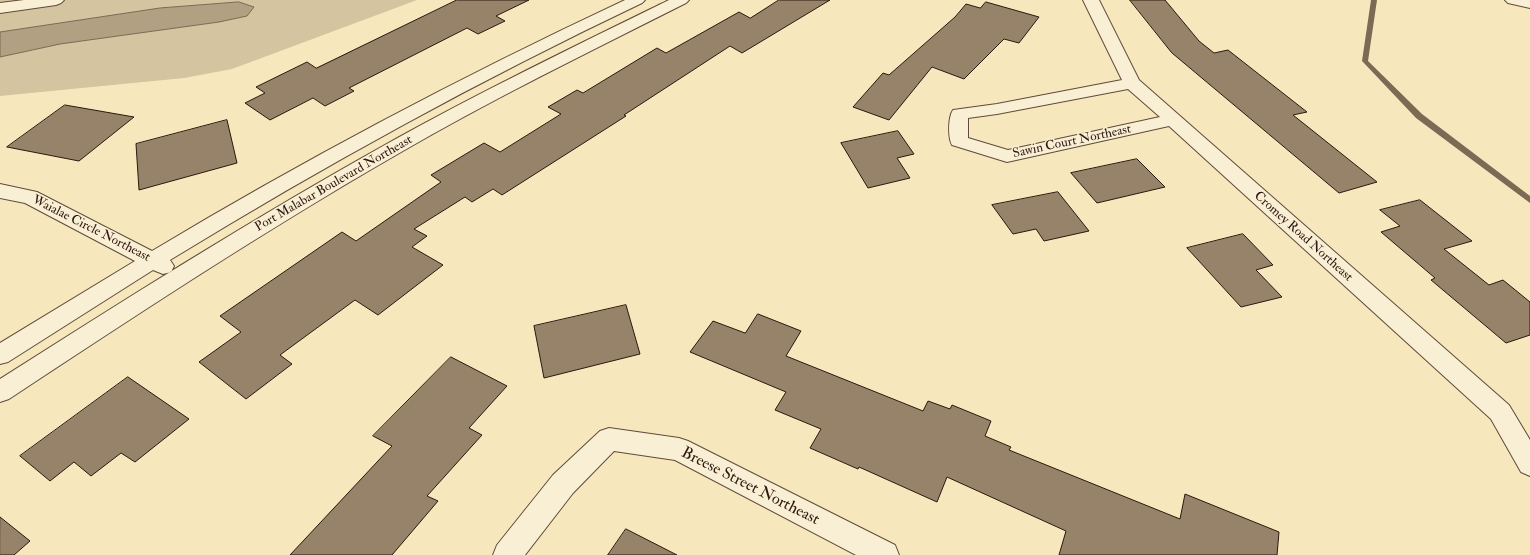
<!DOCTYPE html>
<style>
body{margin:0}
canvas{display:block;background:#f6e7bd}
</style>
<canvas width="1530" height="555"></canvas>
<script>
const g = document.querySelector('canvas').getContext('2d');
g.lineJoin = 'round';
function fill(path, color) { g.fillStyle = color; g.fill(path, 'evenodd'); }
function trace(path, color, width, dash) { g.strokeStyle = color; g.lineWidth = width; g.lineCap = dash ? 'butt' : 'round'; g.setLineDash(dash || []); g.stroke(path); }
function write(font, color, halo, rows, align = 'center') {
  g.font = font + ' "IM FELL Double Pica",serif'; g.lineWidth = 3; g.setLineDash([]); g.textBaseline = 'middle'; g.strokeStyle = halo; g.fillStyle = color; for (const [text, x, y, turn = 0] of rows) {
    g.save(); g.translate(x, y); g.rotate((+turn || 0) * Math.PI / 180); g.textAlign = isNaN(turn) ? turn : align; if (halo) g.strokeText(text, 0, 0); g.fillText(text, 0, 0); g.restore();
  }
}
fill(new Path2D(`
 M0,0H417L232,69L184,78L0,96V57L60,44L219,22L247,16L239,2L160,8L0,32Z`), '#d4c49f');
const water = new Path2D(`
 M239,2L254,7L247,16L219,22L60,44L0,57V32L160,8Z`);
fill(water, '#b2a082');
trace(water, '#7d6954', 1);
fill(new Path2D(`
 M1371,0H1377L1368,61L1422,114L1530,196V203L1416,118L1363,62L1362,61Z`), '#7d6954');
const building = new Path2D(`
 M457,0H529L496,16L505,21L478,34L467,28L349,88L354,91L325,106L313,98L270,120L245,103L265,93L256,87L307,62L316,68Z
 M779,0H830L742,53L730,46L624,115L626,116L502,195L493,189L472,202L465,197L414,229L427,236L412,247L443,265L378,315L355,300L280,355L292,364L246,399L199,362L241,332L220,316L342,232L356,241L441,182L431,175L484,143L500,152L561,114L548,107L577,90L583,93L657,48L666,53L739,12L750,18Z
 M1130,0H1165L1199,41L1214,53L1228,50L1307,112L1293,115L1377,182L1339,193L1172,53Z
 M986,2L1039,17L1019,43L1004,39L964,79L932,67L889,120L853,107L883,73L889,75L955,17L966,4L980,8Z
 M65,105L134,117L79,161L7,147Z
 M227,120L237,163L139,190L136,144Z
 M898,131L914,154L897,158L910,178L868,188L841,143Z
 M1137,159L1165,187L1097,203L1071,173Z
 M1058,192L1089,231L1044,241L1036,229L1013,234L992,205Z
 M1420,200L1472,241L1444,249L1489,285L1503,280L1530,302V335L1506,343L1431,280L1435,278L1381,232L1400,226L1380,210Z
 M1243,234L1273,265L1256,270L1282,297L1241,307L1187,248Z
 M626,305L640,354L544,378L534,326Z
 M758,314L801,331L786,356L923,411L928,401L950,409L952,405L991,421L985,436L1011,447L1009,450L1180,519L1185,494L1279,532L1277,555H1059L1066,531L947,477L937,502L859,467L858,469L810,448L821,429L775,410L786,392L690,352L713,321L745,333Z
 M451,357L507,386L469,428L482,435L427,496L438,501L392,555H290L392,446L373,436Z
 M128,377L189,419L135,462L121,453L91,476L74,462L50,481L20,456Z
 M0,517L30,541L14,555H0Z
 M626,529L677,555H608Z`);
fill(building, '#968369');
trace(building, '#2e170e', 1);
const minor = new Path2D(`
 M24,0H64L61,3L56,5L0,13V3Z
 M625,0H645L642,3C480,80 323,166 170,260L174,266L171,272L163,274L153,270L8,362L0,364V343L135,261L25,203L0,198V184L37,192L152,251C305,159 463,76 625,0Z
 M669,0H689L686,3C589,52 490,100 396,155C264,231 136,315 9,399L0,402V379C126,299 252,219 383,146C476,94 573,47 669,0Z
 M1083,0H1099L1139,80L1509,405L1530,440V476L1521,472L1491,419L1169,126L1007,162L952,145C948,138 948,117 953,110L997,104L1122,80ZM1128,89L1160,117L1008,150L968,138V118L997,114Z
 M1505,0H1530V8L1508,3Z
 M609,428L679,438L688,441L895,545L899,555H856L675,460L614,451L573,493L525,555H493L497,545L553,475L600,431Z`);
trace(minor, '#604b3a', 2);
fill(minor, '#f9efd4');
write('13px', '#2e170e', '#f9efd4', [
 ["Sawin Court Northeast",1072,142,-12],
 ["Port Malabar Boulevard Northeast",334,184,-30],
 ["Waialae Circle Northeast",91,229,27],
 ["Cromey Road Northeast",1303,237,42]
]);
write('16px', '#2e170e', '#f9efd4', [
 ["Breese Street Northeast",750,487,27]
]);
</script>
